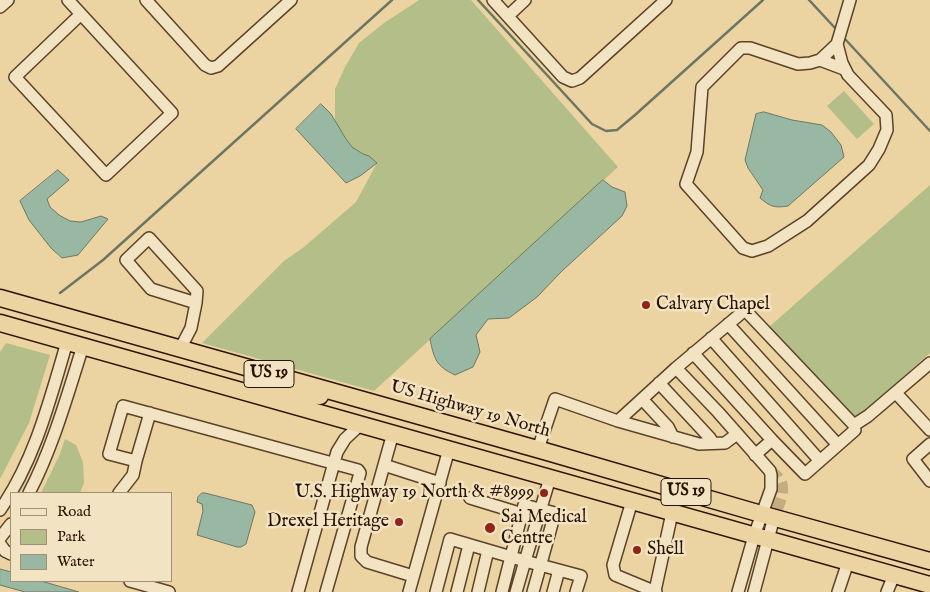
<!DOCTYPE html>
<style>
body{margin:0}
#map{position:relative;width:930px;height:592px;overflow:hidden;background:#ebd4a2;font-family:"IM FELL English",serif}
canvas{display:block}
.legend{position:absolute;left:10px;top:492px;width:162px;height:90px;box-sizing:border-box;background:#f2e3c3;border:1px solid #a28f75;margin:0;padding:6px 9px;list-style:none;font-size:15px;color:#2b1200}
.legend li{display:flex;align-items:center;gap:10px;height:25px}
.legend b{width:25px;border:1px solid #a28f75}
</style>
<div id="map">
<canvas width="930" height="592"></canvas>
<ul class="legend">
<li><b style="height:6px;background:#f2e3c3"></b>Road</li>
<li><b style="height:14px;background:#b3be88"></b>Park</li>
<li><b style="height:14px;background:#99b8a3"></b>Water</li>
</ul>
</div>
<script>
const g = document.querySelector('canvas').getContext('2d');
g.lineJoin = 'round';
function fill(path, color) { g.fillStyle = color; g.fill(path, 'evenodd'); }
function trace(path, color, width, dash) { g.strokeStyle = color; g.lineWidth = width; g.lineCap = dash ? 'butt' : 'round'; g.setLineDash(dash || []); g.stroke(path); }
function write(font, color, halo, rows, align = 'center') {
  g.font = font + ' "IM FELL English",serif'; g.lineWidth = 5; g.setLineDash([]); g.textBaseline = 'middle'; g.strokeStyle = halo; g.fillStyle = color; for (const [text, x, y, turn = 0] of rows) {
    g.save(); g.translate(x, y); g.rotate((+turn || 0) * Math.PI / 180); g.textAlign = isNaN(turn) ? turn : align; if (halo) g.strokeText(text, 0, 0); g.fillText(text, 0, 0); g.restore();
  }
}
fill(new Path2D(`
 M419,0H471L618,167L374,391L202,343L284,261L304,247L356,202L377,163L369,156L363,154L352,147L340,129L335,120V89L345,67L359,43L384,23Z
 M844,91L874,124L857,139L827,106Z
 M930,185V353L856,419L769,327Z
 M6,343L50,355L29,423L0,479V352Z
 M65,439L76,445L83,462L84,483L80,493H41L60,454Z`), '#b3be88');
const water = new Path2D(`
 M321,104L331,114L346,139L352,147L363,154L369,156L377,163L360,176L346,183L296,129Z
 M764,112L792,120L822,125L831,132L841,145L844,157L788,206C774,208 771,207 760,198L763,190L748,168L745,160L756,114Z
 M58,170L69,180L47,199L50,207L59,215L70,221L81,222L101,216L108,219L78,255L62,258L51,248L29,220L20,201Z
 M603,180L612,187L625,192L627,206L622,216L562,271L537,297L509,318L488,319L476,335L480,352L473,367L455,375C436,366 434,359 430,339Z
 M202,493H205L252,505L255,512L246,544L241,547H237L197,535L203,511L202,504L197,502L198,497Z
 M0,569L11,572V581H41L79,592H25L0,585Z`);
fill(water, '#99b8a3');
trace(water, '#6d7662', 1);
trace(new Path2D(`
 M478,0L592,124L606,131L617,130L635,115L763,0
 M809,0L835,28
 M845,39L930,131
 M60,293L103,260L392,0`), '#6d7662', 2.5);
trace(new Path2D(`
 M770,471C773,473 777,475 779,478C788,490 778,506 774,517`), '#c5ad82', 11, [11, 5.5]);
const minor = new Path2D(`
 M68,0L172,113L106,175L15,77L81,14
 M146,0L205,65L211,68L218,66L291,0
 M493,0L563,77L572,81L580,78L666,0
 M0,7L8,0
 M508,16L525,0
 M837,44L842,63L848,75L886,115L887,130L879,149L869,165L807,221L768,246L752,251L743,248L686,184L697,152L702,87L741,48H750L798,64L810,63L820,60L837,44L850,0
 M820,60L844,69
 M728,324L838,445
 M711,338L820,461
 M180,349L191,328L196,303L151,289L126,260L149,238L197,291L196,303
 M693,353L772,440
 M676,368L718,412L770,471L771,475V489L754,536L738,592
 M659,383L710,438L713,443
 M896,393L930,430
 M642,399L668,427L673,437
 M618,421L699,444L725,443L737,434
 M393,433L361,547V556L367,562L413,576
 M930,444L913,459L930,481
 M538,449L555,399L618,421L676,368L745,310L854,425L868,416L930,363
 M755,455L772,440L805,474L855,430L854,425
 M136,461L150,413
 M384,465L440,483
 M550,478L525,561L581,576L576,592
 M29,493C53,447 67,396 83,346
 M119,493L133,475L136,461L109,454L123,406L358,470L360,473L326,592
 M470,498L529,516
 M632,501L613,565L615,575L656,592
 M0,510C35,460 50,399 67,342
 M0,538L11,524
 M0,544L5,551L11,554
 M130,581L169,592
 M655,591L672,513
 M298,592L337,452L345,439L361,424
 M409,592L449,449
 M436,592L450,539L525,561L516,592
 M457,592L469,545
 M478,592L488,550
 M502,592L524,505L555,513L533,592
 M553,592L559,570
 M754,592L774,517
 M838,592L848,562
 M887,592L894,575`);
const highway = new Path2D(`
 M0,298L544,451L761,514L930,561
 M0,323L930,585
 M254,383L295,394L320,396`);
trace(minor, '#5b4228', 14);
trace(highway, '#2b1200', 19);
trace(minor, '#f2e3c3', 11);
trace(highway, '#ebd4a2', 16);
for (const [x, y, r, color] of [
 [646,305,5,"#8f2418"],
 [544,493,5,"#8f2418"],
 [399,522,5,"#8f2418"],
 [490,528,6,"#8f2418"],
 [637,550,5,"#8f2418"]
]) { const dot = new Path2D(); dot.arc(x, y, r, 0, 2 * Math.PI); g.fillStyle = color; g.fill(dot); trace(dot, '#f2e3c3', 2); }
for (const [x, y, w] of [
 [269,374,50],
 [686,492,50]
]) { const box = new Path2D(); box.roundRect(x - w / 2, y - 13.5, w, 27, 4); g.fillStyle = '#f2e3c3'; g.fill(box); trace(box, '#2b1200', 1); }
write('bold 16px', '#2b1200', null, [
 ["US 19",269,374],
 ["US 19",686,492]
]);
write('18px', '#2b1200', '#f2e3c3', [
 ["Calvary Chapel",656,305],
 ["U.S. Highway 19 North & #8999",534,493,"right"],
 ["Sai Medical",501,518],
 ["Centre",501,539],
 ["Drexel Heritage",389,522,"right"],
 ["Shell",647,550]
], 'left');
write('18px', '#2b1200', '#f2e3c3', [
 ["US Highway 19 North",470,410,16]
]);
</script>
